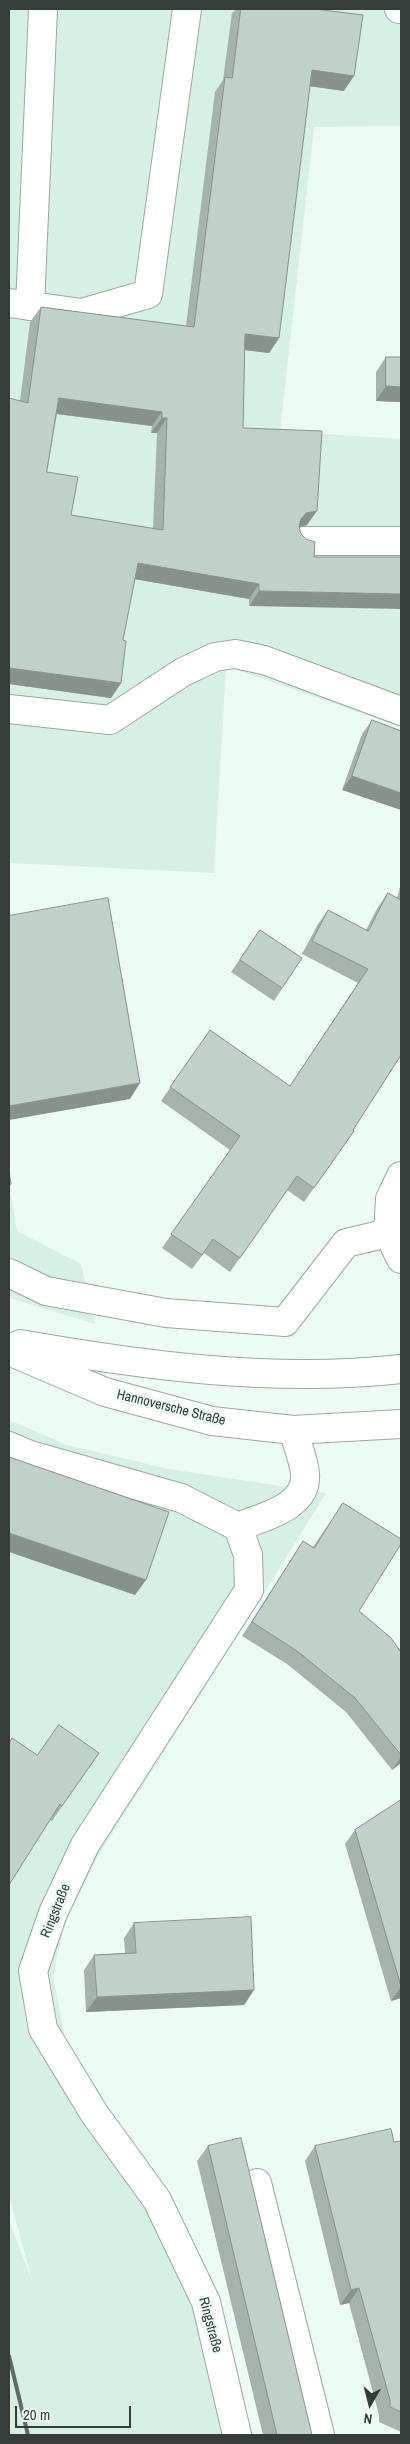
<!DOCTYPE html>
<meta charset="utf-8">
<style>
body{margin:0}
#map{position:relative;width:410px;height:2444px;overflow:hidden;background:#ecfcf3;font-family:"Archivo Narrow",sans-serif}
canvas{display:block}
.frame{position:absolute;inset:0;border:10px solid #363c39;pointer-events:none}
.north{position:absolute;left:345px;top:2379px;width:50px;height:50px;-webkit-text-stroke:4px #ecfcf3;paint-order:stroke;rotate:188deg;font-size:14px;font-weight:700;line-height:20px;text-align:center;color:#363c39}
.north::after{content:'';display:block;margin:auto;width:18px;height:22px;background:#363c39;clip-path:polygon(50% 0,100% 100%,50% 72%,0 100%)}
.scale{position:absolute;left:15px;top:2406px;width:116px;height:22px;box-sizing:border-box;border:2px solid #363c39;border-top:0;padding-left:6px;font-size:15px;line-height:18px;white-space:nowrap;color:#363c39;-webkit-text-stroke:4px #ecfcf3;paint-order:stroke}
</style>
<div id="map">
<canvas width="410" height="2444"></canvas>
<div class="frame"></div>
<div class="north">N</div>
<div class="scale">20 m</div>
</div>
<script>
const g = document.querySelector('canvas').getContext('2d');
g.lineJoin = 'round';
function fill(path, color) { g.fillStyle = color; g.fill(path, 'evenodd'); }
function trace(path, color, width, dash) { g.strokeStyle = color; g.lineWidth = width; g.lineCap = dash ? 'butt' : 'round'; g.setLineDash(dash || []); g.stroke(path); }
function write(font, color, halo, rows, align = 'center') {
  g.font = font + ' "Archivo Narrow",sans-serif'; g.lineWidth = 5; g.setLineDash([]); g.textBaseline = 'middle'; g.strokeStyle = halo; g.fillStyle = color; for (const [text, x, y, turn = 0] of rows) {
    g.save(); g.translate(x, y); g.rotate((+turn || 0) * Math.PI / 180); g.textAlign = isNaN(turn) ? turn : align; if (halo) g.strokeText(text, 0, 0); g.fillText(text, 0, 0); g.restore();
  }
}
fill(new Path2D(`
 M9,9H401V126L314,127L280,431L401,439V727L226,666L214,873L9,863Z
 M9,1184L17,1231L81,1264L95,1324L9,1298Z
 M9,1420L67,1445L169,1469L326,1493L245,1624L98,1856L63,1929L53,1976L68,2053L172,2248L190,2298L222,2435H9V2221L32,2280L9,2196Z`), '#d8f0e3');
const minor = new Path2D(`
 M399,9H401
 M9,303L82,313L148,294L187,9
 M30,306L43,9
 M304,541H401
 M9,709L110,720L183,672L215,657L235,654L264,660L401,711
 M401,1176L390,1199L388,1233L401,1259
 M9,1273L46,1291L166,1313L285,1322L346,1243L388,1233
 M9,1446L30,1455L181,1498L238,1527
 M238,1527C261,1517 308,1508 305,1474C304,1460 297,1444 293,1430
 M257,2183L320,2435
 M237,2435L206,2302L157,2200L94,2113L43,2029L33,1971L53,1913L85,1845L249,1590L248,1555L238,1527`);
const major = new Path2D(`
 M20,1344C146,1366 274,1383 401,1369
 M9,1351L105,1392L212,1421L293,1430L401,1424`);
trace(minor, '#99a8a0', 30);
trace(major, '#99a8a0', 30);
trace(minor, '#fff', 28);
trace(major, '#fff', 28);
trace(new Path2D(`
 M9,2356L28,2435`), '#626a66', 4);
fill(new Path2D(`
 M236,9H315L344,91L310,86L279,338L269,353L245,350L243,428L307,525L299,527L301,534L249,606V599L135,579L123,640L121,683L111,698L9,684V398L20,401L30,322L41,307L186,326L215,92L223,80L232,13ZM57,414L152,426L151,433H157L153,529L71,515L47,472Z
 M386,357H401V402L376,401V372Z
 M372,720L401,731L342,790L362,734Z
 M401,883V1055L353,1130L354,1131L304,1202L287,1190L230,1272L204,1253L192,1269L162,1248L230,1150L161,1101L210,1030L290,1086L358,983L302,954L318,924L328,910L366,930L378,907L388,893L397,898Z
 M260,930L302,958L274,1001L231,972Z
 M343,1503L359,1611L401,1652V1763L392,1770L346,1712L287,1664L242,1636L294,1555L303,1541L313,1547Z
 M99,1753L52,1821L50,1820L37,1755Z
 M401,1800V1998L391,2001L345,1844L355,1830Z
 M134,1923L254,1990L244,2005L86,2012L84,1970L94,1955L125,1953L124,1938Z
 M401,2141V2432L379,2422V2415L349,2303L340,2305L305,2161L315,2146L394,2142Z
 M208,2146L312,2435H263L197,2161Z`), '#a6b3ac');
fill(new Path2D(`
 M312,70L354,76L344,91L301,85Z
 M245,334L279,338L269,353L235,349Z
 M386,386L401,387V402L376,401Z
 M59,398L162,412L152,426L49,413Z
 M162,418H167L157,433H151Z
 M317,511L307,525L296,528L301,519L306,513Z
 M138,563L259,584L249,599L128,578Z
 M259,591L401,594V609L249,606Z
 M9,668L121,683L111,698L9,684Z
 M352,776L401,793V810L342,790Z
 M140,1083L130,1099L9,1120V1106Z
 M9,1533L146,1580L135,1595L9,1552Z
 M401,1757V1763L392,1770Z
 M401,1987V1998L391,2001Z
 M254,1990L244,2005L86,2012L97,1997Z
 M359,2288L349,2303L340,2305L351,2290Z`), '#87928c');
const building = new Path2D(`
 M241,9H315L363,15L354,76L312,70L279,338L245,334L243,428L322,431L317,511L306,513L301,519L299,526L301,534L306,539L315,542L314,557H401V594L259,591V584L138,563L123,640L126,641L121,683L9,668V398L28,403L41,307L194,327L225,77L232,78ZM59,398L162,412V418H167L163,530L71,515L78,477L47,472Z
 M386,357H401V387L386,386Z
 M372,720L401,731V793L352,776Z
 M388,893L401,900V1055L353,1130L354,1131L314,1188L297,1176L240,1258L213,1239L202,1255L171,1234L240,1136L170,1087L210,1030L290,1086L368,969L312,941L328,910L368,931Z
 M108,898L140,1083L9,1106V916Z
 M260,930L302,958L282,988L240,960Z
 M9,1171L11,1184L9,1185Z
 M9,1457L169,1512L146,1580L9,1533Z
 M343,1503L401,1539V1544L359,1611L391,1638L401,1652V1755L355,1698L297,1651L252,1622L303,1541L314,1548Z
 M59,1725L99,1753L62,1806L60,1804L9,1885V1743L12,1738L37,1755Z
 M401,1800V1986L355,1830Z
 M251,1917L254,1990L97,1997L94,1955L136,1953L134,1923Z
 M391,2129L394,2142L401,2141V2412L390,2407V2400L359,2288L351,2290L315,2146Z
 M241,2138L312,2435H277L208,2146Z`);
fill(building, '#c1d0c8');
trace(building, '#87928c', 1);
write('14px', '#363c39', '#ecfcf3', [
 ["Hannoversche Straße",171,1408,14],
 ["Ringstraße",56,1911,-68],
 ["Ringstraße",210,2325,75]
]);
</script>
